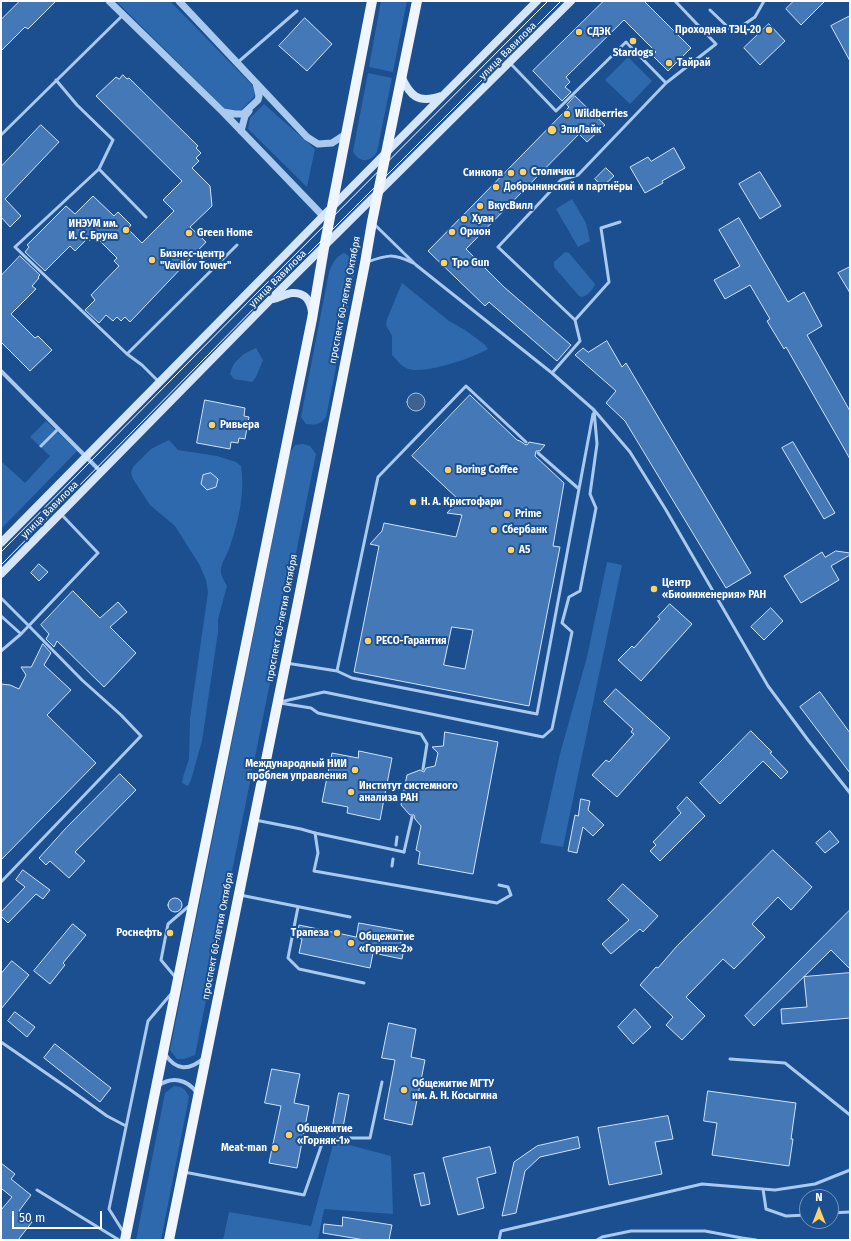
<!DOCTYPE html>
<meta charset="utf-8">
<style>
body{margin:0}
#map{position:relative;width:851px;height:1241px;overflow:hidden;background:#1b4f8f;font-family:"Fira Sans",sans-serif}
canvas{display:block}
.frame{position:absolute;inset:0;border:2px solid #fff;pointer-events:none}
.north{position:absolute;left:799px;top:1189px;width:40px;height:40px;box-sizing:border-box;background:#1b4f8f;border:1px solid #7695bc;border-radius:50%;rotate:0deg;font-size:11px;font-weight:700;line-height:16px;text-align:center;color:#fff}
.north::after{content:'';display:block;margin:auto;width:14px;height:18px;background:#ffd166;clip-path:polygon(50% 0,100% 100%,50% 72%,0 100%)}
.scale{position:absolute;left:12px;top:1211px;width:90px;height:18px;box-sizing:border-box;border:2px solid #fff;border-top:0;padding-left:5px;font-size:12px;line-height:14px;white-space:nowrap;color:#fff;-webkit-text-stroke:3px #1b4f8f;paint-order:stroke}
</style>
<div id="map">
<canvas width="851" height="1241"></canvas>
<div class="frame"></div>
<div class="north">N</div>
<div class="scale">50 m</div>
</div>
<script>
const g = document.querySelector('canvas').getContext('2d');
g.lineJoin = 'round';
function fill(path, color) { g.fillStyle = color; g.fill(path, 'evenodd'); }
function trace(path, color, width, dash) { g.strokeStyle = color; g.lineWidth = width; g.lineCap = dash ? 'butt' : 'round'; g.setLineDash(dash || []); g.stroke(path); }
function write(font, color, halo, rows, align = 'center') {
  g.font = font + ' "Fira Sans",sans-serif'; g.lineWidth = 4; g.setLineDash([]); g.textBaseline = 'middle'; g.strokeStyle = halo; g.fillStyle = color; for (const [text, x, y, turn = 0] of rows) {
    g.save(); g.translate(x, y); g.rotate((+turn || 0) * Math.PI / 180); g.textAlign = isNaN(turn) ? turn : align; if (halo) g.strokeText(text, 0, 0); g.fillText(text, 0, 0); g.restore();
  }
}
fill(new Path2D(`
 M116,1H170L253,86L255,96L239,112L225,109Z
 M381,1H407L393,72L369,67Z
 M628,57L652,81L630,104L605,80Z
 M368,73L392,78L377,152C370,163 358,163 353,151Z
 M264,104L315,149L307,187L248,129L250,118Z
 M572,199L586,223L590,241L578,247L556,209Z
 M565,252L569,253L595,284C594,289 587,296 582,297L579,296L554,267V262Z
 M344,253C353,258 353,262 355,272L326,417C320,425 316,425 306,424L301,417L329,272C333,263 335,257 344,253Z
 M402,283L449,321L465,330L484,344L488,349C472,358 422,376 406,368C400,365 396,359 392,355V336L386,325L387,319Z
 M256,348L263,360L256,377L252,382L234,379L230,374C233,360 244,353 256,348Z
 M46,421L77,451L1,529V461L25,483L50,456L30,437Z
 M169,440L178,450L217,456L236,462L241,466C245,491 239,519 231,543C229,551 223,560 221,568C220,575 224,580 227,586L218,619V632L202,741L191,780L188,786L182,783L183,777L189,759L190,718L208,592L206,580L199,564L175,526L150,505L133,479L131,473L133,467L151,449Z
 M303,444L310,446L316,454L195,1055L184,1059H177L170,1050L290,453L295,445Z
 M607,562L622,565L563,847L540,843L560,754L587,657Z
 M174,1086C184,1087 185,1089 189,1097L161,1240H136L165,1093Z
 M334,1141L391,1156L393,1214L324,1209L318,1240H223L229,1212L311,1226Z`), '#2e69ad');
const water = new Path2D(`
 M407 402a9 9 0 1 1 18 0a9 9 0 1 1-18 0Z`);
fill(water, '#3c6290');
trace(water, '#9cc4f0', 1);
const building = new Path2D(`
 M20,1H56L28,29L25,27L1,51V20Z
 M604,1H644L691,48L668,71L652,55L656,52L624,20L566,77L570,82L565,87L571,92L562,101L533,71Z
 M794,1H825L801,25L786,9Z
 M850,16V61L831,26Z
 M305,18L332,44L307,71L279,46Z
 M769,24L785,41L760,65L744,48Z
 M123,75L127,79L129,78L198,146L196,148L201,153L196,158L199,161L192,168L210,186L212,206L190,227L206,242L130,322L125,317L121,321L117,317L113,321L106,315L99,323L85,310L95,300L91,295L119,266L114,261L117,258L95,236L90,241L88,238L75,251L70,246L45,271L25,252L29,247L27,245L66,206L75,214L93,196L114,216L118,212L131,225L128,229L142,243L174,211L163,200L182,181L96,96L116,77L119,79Z
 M575,96L605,125L587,142L579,134L466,249L504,287L571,345L557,361L489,302L485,306L428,251L569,107L567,105Z
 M41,125L59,142L5,199L21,216L10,227L1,217V167Z
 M674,148L685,168L662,181L663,183L645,193L630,167L648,157L651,161Z
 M606,168L614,176L602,187L595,179Z
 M760,172L781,206L760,219L739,184Z
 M739,218L788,302L804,292L822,326L807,335L850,411V459L786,347L784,349L767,321L770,319L750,285L725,299L714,280L740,266L719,230Z
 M20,256L40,275L38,277L39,278L32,286L36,289L11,314L35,338L38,336L52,350L30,371L1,342V276Z
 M850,267V293L838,273Z
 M607,341L622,367L626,363L751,573L726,588L625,421L606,403L616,391L575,355L583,348L588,352Z
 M470,395L517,440L520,441L526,445L528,444L529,442L545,445L540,451H536L535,456L564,483L553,546L560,547L529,706L354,672L379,546L370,544L382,531L384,523L456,537L462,515L447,513L459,500L412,456ZM452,627L473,630L465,669L444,665Z
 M205,400L245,408L244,416L249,417L245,439L239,438L238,443L231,442L230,449L197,443Z
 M793,442L835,513L824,519L782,448Z
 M211,473L218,479L216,487L207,490L201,484L203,475Z
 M836,551L850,553V555L831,566L839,580L801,603L784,576L822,552L825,557Z
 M39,564L48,572L39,581L31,573Z
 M73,591L100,618L118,602L127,612L110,627L136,653L104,687L57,641L54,647L46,639L49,634L41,625Z
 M670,604L692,624L641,681L618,660L632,646L634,648L660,619L658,617Z
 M771,608L783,621L764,640L751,627Z
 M43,644L51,653L44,665L71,690L47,715L96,763L1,860V684L10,685L19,689L26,675L21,667H31Z
 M616,689L670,738L617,797L592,775L606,760L609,762L634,734L631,732L633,729L604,702Z
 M820,692L850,733V773L800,707Z
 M751,731L772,752L770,753L788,772L781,779L763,761L720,804L700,783Z
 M445,732L498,742L473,874L418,864L420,852L416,850L421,826L415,819L414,815H410L401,805L407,775L420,770L424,772L426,768L435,766L438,753L432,747L443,746Z
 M359,751L392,758L380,820L347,813L348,807L322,802L332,753L358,758Z
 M120,774L136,790L75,852L85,861L69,878L50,861L46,865L39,858L66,828Z
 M687,797L705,816L660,861L650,851L656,845L653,842L681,813L677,808Z
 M581,799L590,801L588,810L604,825L593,836L583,827L577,853L568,851L575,815L578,816Z
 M830,831L839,842L825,853L816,843Z
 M773,850L812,887L791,910L778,897L752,924L765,937L734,969L723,959L686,997L705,1016L682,1040L666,1025L673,1017L640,985L656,967L658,968L677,946Z
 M23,870L50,890L43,899L36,894L8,923L1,916V912L25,887L16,880Z
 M623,884L658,916L643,932L640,929L611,954L602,944L629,920L608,900Z
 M168 905a7 7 0 1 1 14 0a7 7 0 1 1-14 0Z
 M850,910V969L831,950L754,1026L745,1016Z
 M359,923L403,931L400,947L404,948L402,959L373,953L370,968L299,953L302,939L297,938L299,925L356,937Z
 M73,924L86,935L63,963L65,965L50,984L34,971Z
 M12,961L29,975L1,1009V974Z
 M850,973V1018L782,1024L781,1009L807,1007L804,977Z
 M635,1009L651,1027L633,1044L618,1027Z
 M15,1012L35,1027L27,1037L8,1021Z
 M389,1023L416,1029L411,1057L425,1060L412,1125L384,1119L395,1060L382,1058Z
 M55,1044L111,1088L100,1102L44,1058Z
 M272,1069L300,1074L294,1103L309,1106L297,1168L269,1163L281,1106L265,1103Z
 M708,1091L796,1103L791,1139H793L789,1166L712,1155L717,1123L704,1121Z
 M339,1093L349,1095L342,1133L332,1131Z
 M668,1116L673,1139L655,1142L662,1174L609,1185L598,1128Z
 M578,1137L580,1148L540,1157L525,1171L516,1213L502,1216L514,1162L537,1146Z
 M490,1147L496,1173L477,1178L484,1208L458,1215L443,1158Z
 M1,1163L15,1174L11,1179L31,1195L19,1211L32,1222L18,1240H1V1210L12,1197L2,1189L1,1191Z
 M424,1173L430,1204L421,1206L414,1175Z
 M343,1217L392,1225L389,1240H365L323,1233L324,1224L342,1226Z`);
fill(building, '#4478b7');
trace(building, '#cfe3fa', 1);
trace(new Path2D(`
 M710,10L733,32L755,17L764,1
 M237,63L297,11
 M510,63L556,111L626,42L666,83L716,44L675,1
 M56,80L77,105L113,140L99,169
 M1,135L123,15
 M374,224L416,265L552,373L594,410L630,452L666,510L768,686L808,740L850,793
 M367,262C387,255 393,253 413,263
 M575,320L609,282L601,228L620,222
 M127,354L15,247L99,169L146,217
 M552,373L580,341L575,320L498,247L561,180L578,175L666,83
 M158,381L142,365L127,354L237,245
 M41,446L58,429
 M538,453L579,489
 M1,598L28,625L82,680L121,715L141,736L1,882
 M1,616L21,634
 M1,651L21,634L98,553L61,514
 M286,663L337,671L378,477L466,386L526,442
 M337,671L352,678L537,714L593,414
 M280,702L324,692L543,737L552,729L572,632L562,623L569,597L580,591L596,508L590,494L597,444L594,410
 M280,703L311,708L318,713L327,715L421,734L427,744L423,769
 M255,820L301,829L315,833L318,853L314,871L497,903L511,895L508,887L499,885
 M396,845L397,837
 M404,852L412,817
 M392,866L393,859
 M240,895L350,917
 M298,907L288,958L299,969L364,983
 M176,978L161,960L168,924L189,906
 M1,1042L72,1091L107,1116L126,1126
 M730,1059L785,1063L850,1115
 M184,1172L304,1195L324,1138H370L382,1082
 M763,1189L766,1209L786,1216L807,1215
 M37,1190L119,1240
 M831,1213L850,1212
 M124,1233L109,1209L148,1021L171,994
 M499,1240L501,1231L702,1184L775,1190L815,1184L850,1170
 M597,1240L602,1237L631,1231H705L742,1238
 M742,1240V1238L756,1240`), '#a9c9ee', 3);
trace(new Path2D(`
 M1,371L102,473
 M165,1054C176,1071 189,1071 204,1058
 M158,1086C172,1076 187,1079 197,1093`), '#a9c9ee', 4);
trace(new Path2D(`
 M109,1L223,112L323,216
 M179,1L307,137L318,144L332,143L346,134
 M223,112L235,114H243L258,100L259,96L256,83
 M241,131L245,116L249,111`), '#a9c9ee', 7);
trace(new Path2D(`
 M401,76C410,96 418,104 441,96
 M273,299C279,298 285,294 292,293C305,292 311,301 312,313
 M1,543L334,205L537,1
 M1,574L275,295L571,1`), '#d6e6fa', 8);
trace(new Path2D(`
 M125,1240L312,319L324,248L372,1
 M169,1240L298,602L365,263L372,222L417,1`), '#f0f6ff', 10);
trace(new Path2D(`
 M1,552L265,285L548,1
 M1,565L271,291L561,1`), '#fff', 1);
trace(new Path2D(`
 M315,833L404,852`), '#a9c9ee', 3);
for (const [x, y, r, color] of [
 [769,30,4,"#ffd166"],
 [579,32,4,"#ffd166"],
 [633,41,4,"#ffd166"],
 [669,63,4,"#ffd166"],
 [567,114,4,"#ffd166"],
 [552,130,5,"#ffd166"],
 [523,172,4,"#ffd166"],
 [511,173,4,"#ffd166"],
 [496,187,4,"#ffd166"],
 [480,206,4,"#ffd166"],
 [464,219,4,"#ffd166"],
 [126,230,4,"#ffd166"],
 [452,232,4,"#ffd166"],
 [189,233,4,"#ffd166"],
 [152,260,4,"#ffd166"],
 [444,263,4,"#ffd166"],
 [212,425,4,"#ffd166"],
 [448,470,4,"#ffd166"],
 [413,502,4,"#ffd166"],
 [507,514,4,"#ffd166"],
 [494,530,4,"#ffd166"],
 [511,550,4,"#ffd166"],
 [654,589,4,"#ffd166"],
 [368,641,4,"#ffd166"],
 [355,770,4,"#ffd166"],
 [351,792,4,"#ffd166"],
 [170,933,4,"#ffd166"],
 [337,933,4,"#ffd166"],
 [351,943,4,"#ffd166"],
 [404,1090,4,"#ffd166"],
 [289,1135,4,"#ffd166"],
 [275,1148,4,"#ffd166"]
]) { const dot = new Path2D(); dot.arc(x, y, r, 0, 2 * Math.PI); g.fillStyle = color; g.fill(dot); trace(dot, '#1b4f8f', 1.5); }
write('bold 10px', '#fff', '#1b4f8f', [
 ["Проходная ТЭЦ-20",761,30,"right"],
 ["СДЭК",587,32],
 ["Stardogs",633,53,"center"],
 ["Тайрай",677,63],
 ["Wildberries",575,114],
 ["ЭпиЛайк",561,130],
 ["Столички",531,172],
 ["Синкопа",503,173,"right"],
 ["Добрынинский и партнёры",504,187],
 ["ВкусВилл",488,206],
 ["Хуан",472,219],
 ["ИНЭУМ им.",118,224,"right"],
 ["И. С. Брука",118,236,"right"],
 ["Орион",460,232],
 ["Green Home",197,233],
 ["Бизнес-центр",160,254],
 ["\"Vavilov Tower\"",160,266],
 ["Tpo Gun",452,263],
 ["Ривьера",220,425],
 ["Boring Coffee",456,470],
 ["Н. А. Кристофари",421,502],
 ["Prime",515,514],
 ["Сбербанк",502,530],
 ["А5",519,550],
 ["Центр",662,583],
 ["«Биоинженерия» РАН",662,595],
 ["РЕСО-Гарантия",376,641],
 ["Международный НИИ",347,764,"right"],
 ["проблем управления",347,776,"right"],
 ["Институт системного",359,786],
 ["анализа РАН",359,798],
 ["Роснефть",162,933,"right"],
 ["Трапеза",329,933,"right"],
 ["Общежитие",359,937],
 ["«Горняк-2»",359,949],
 ["Общежитие МГТУ",412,1084],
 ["им. А. Н. Косыгина",412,1096],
 ["Общежитие",297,1129],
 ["«Горняк-1»",297,1141],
 ["Meat-man",267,1148,"right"]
], 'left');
write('10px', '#fff', '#1b4f8f', [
 ["улица Вавилова",508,51,-45],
 ["улица Вавилова",278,279,-45],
 ["проспект 60-летия Октября",345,300,-79],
 ["улица Вавилова",50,510,-45],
 ["проспект 60-летия Октября",282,618,-79],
 ["проспект 60-летия Октября",218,936,-79]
]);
</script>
